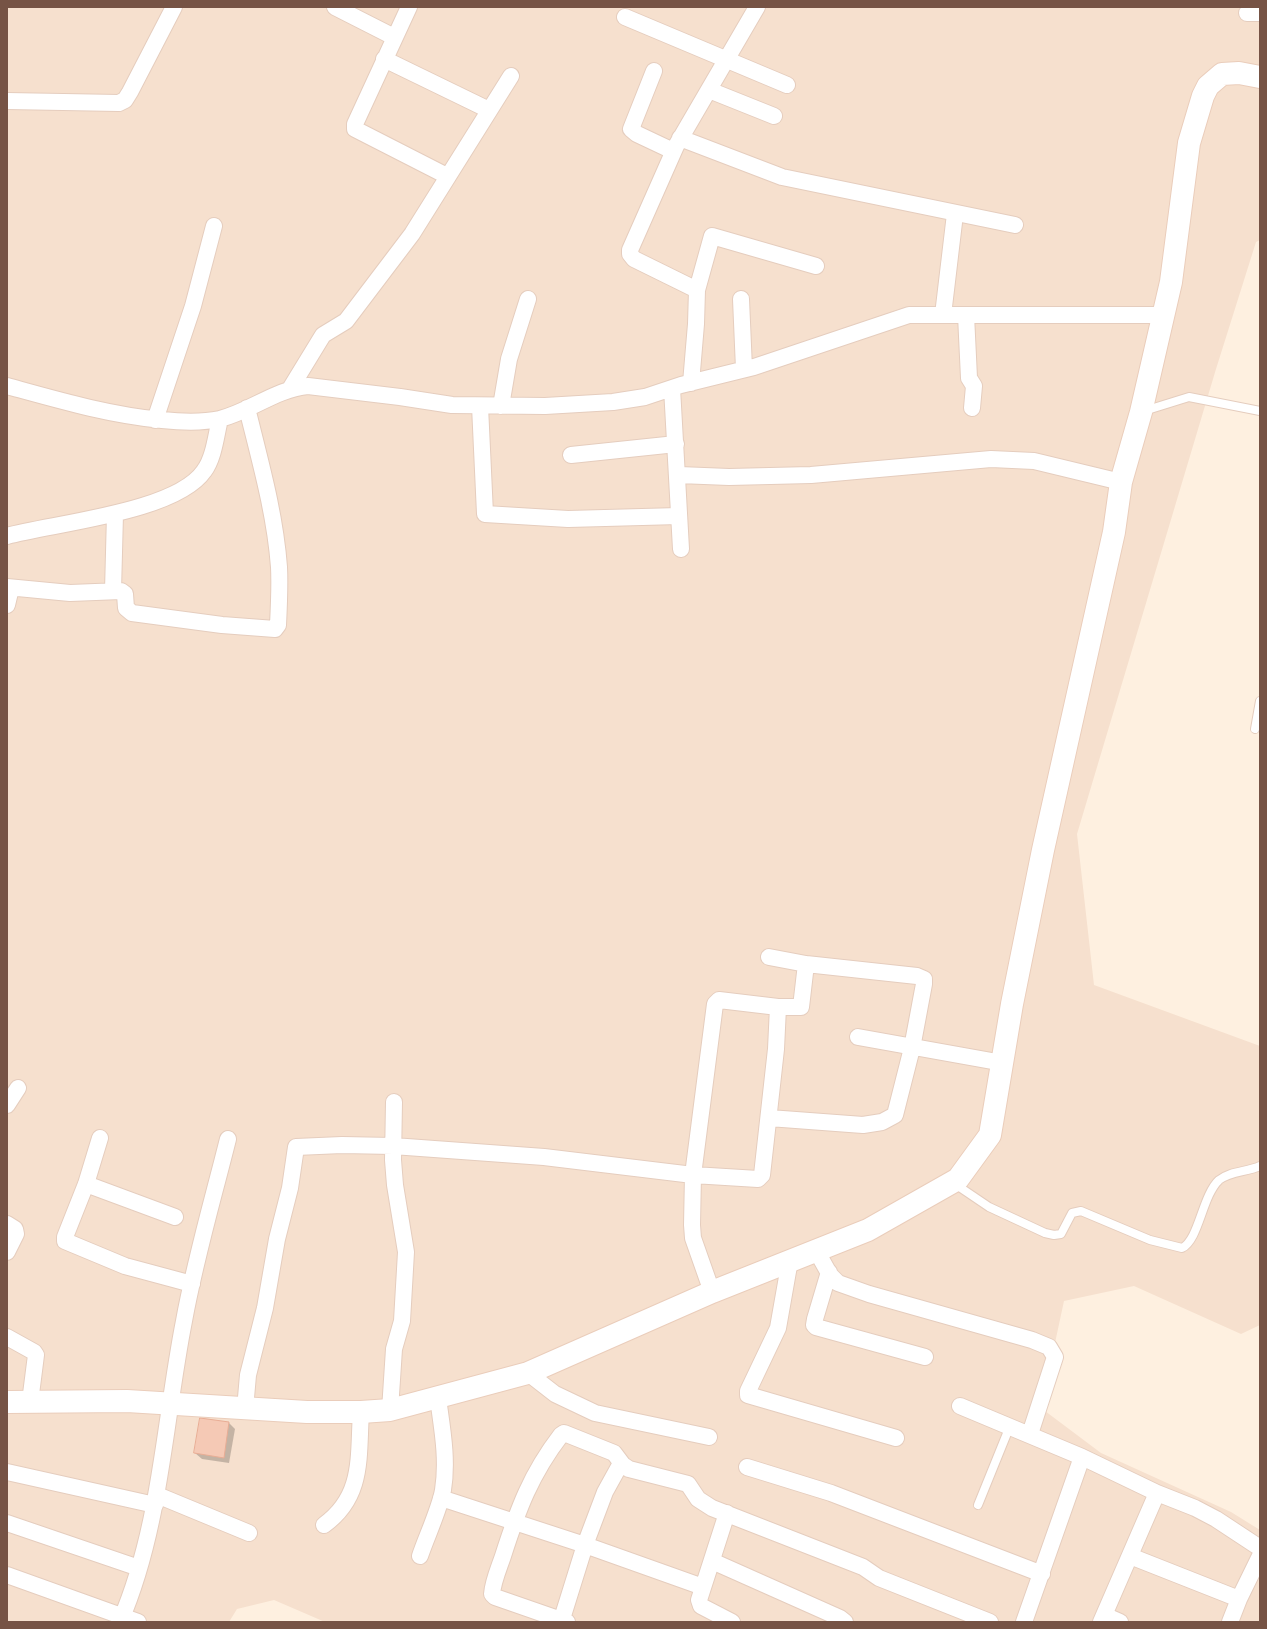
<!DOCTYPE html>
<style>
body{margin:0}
#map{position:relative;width:1267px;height:1629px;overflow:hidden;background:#fef0e0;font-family:"Fira Sans",sans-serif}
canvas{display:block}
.frame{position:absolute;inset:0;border:8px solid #765345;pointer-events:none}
</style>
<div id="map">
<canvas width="1267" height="1629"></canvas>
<div class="frame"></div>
</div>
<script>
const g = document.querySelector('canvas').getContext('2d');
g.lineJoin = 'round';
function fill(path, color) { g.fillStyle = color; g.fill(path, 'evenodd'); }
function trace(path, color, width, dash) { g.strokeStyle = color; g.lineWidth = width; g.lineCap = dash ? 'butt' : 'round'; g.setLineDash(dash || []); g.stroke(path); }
fill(new Path2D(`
 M7,7H1260V240L1256,242L1216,369L1077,834L1094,985L1260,1046V1325L1241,1334L1134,1286L1064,1301L1041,1408L1101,1453L1231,1512L1260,1530V1622H325L274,1600L237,1609L229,1622H7Z`), '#f6e0ce');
fill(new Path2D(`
 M201,1419L229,1423L235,1429L229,1463L202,1459L195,1453Z`), '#0003');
const building = new Path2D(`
 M200,1418L229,1422L224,1458L194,1453Z`);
fill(building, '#f5c9b5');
trace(building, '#e9ad95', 1);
const lane = new Path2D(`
 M1144,411L1189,397L1260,411
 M1255,729L1260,701
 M955,1184L989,1207L1045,1233L1054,1235L1061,1234L1072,1213L1081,1211L1150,1240L1182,1248C1199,1240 1202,1196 1219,1180C1230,1171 1247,1172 1260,1166
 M978,1505L1010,1426`);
const street = new Path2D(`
 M335,7L394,37
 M409,7L355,124V129L447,176
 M1247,13H1260
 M625,17L787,85
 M384,59L489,110
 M654,71L631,129L637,134L673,151
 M709,90L774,116
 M7,101L119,103L125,100L130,92L174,7
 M680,138L782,177L1015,225
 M697,290L712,236L816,266
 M741,299L744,369
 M943,315L955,214
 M966,315L969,378L974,386L972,408
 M691,383L696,324L697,290L634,259L630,254V250L676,146L757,7
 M7,386C58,400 109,415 162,420C181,422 201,423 220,419C251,411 276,389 308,386L400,397L452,405L545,406L613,402L645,397L681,385L754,367L909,315H1163
 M672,388L681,549
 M290,389L323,335L346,321L412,234L511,76
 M480,406L485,514L568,519L679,516
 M501,406L509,359L528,299
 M155,420L193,306L214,226
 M571,455L676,444
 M679,475L729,477L811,475L991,459L1034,461L1121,482
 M7,536C55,523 176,512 204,471C214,458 216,435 220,419
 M7,587L70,593L121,591L125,594L126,608L132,613L222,625L275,629L278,625C279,605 280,586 279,567C275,513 260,461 247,408
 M113,591L115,514
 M7,605L11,588
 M769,957L806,964L917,976L924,979V984L912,1048L895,1115L882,1122L863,1125L769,1118
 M858,1037L1003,1063
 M7,1105L18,1088
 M100,1138L86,1184L65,1237V1241L125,1266L192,1284
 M86,1184L175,1217
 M7,1224L15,1229L16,1234L7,1252
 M816,1250L830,1275L838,1283L869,1294L1032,1340L1049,1347L1055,1357L1030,1434
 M790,1260L778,1328L748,1391V1395L896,1438
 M829,1272L815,1319L814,1325L816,1327L925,1357
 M712,1292L693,1238L692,1225L693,1175L715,1004L719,1000L778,1007H801L806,964
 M7,1337L34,1352L36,1355L30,1402
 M528,1373L555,1394L595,1413L709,1437
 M960,1406L1082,1457L1157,1493L1195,1508L1216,1519L1260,1548
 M245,1409L248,1375L265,1308L277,1239L290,1188L296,1147L342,1145L393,1146L544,1157L693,1175L758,1179L762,1175L776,1049L778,1007
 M390,1410L394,1349L402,1321L406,1252L395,1185L393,1160L394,1102
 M747,1467L831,1493L1042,1574
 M7,1472L155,1505
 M157,1495L249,1533
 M441,1498L585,1545L703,1587
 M727,1513L699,1600L701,1606L732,1622
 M7,1523L139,1568
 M324,1525C364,1496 358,1457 361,1412
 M420,1556C426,1538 440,1508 443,1490C448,1459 442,1428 438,1398
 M1130,1556L1239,1599
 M712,1561L840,1618L845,1622
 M7,1575L138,1622
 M1104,1615L1120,1622
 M120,1622C161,1527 164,1422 184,1321C195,1260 213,1199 228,1139
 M561,1622L585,1545L605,1492L621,1463
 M567,1622L495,1597L492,1594C493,1581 499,1568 503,1556C518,1509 531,1474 561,1435L564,1433L614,1453L623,1465L629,1469L688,1484L698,1499L712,1508L863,1567L879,1578L990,1622
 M1024,1622L1082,1457
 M1101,1622L1157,1493
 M1230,1622L1239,1599L1260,1556`);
const secondary = new Path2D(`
 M7,1402L127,1401L307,1412H361L390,1410L528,1373L712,1292L868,1230L958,1179L990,1135L1012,1004L1043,850L1114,532L1121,482L1141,412L1171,282L1189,143L1203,96L1208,86L1222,74L1239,73L1260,77`);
trace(lane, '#e5cdbe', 10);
trace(street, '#e5cdbe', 18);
trace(secondary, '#eacdbb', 24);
trace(lane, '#fff', 8);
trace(street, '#fff', 16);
trace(secondary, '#fff', 22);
</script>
